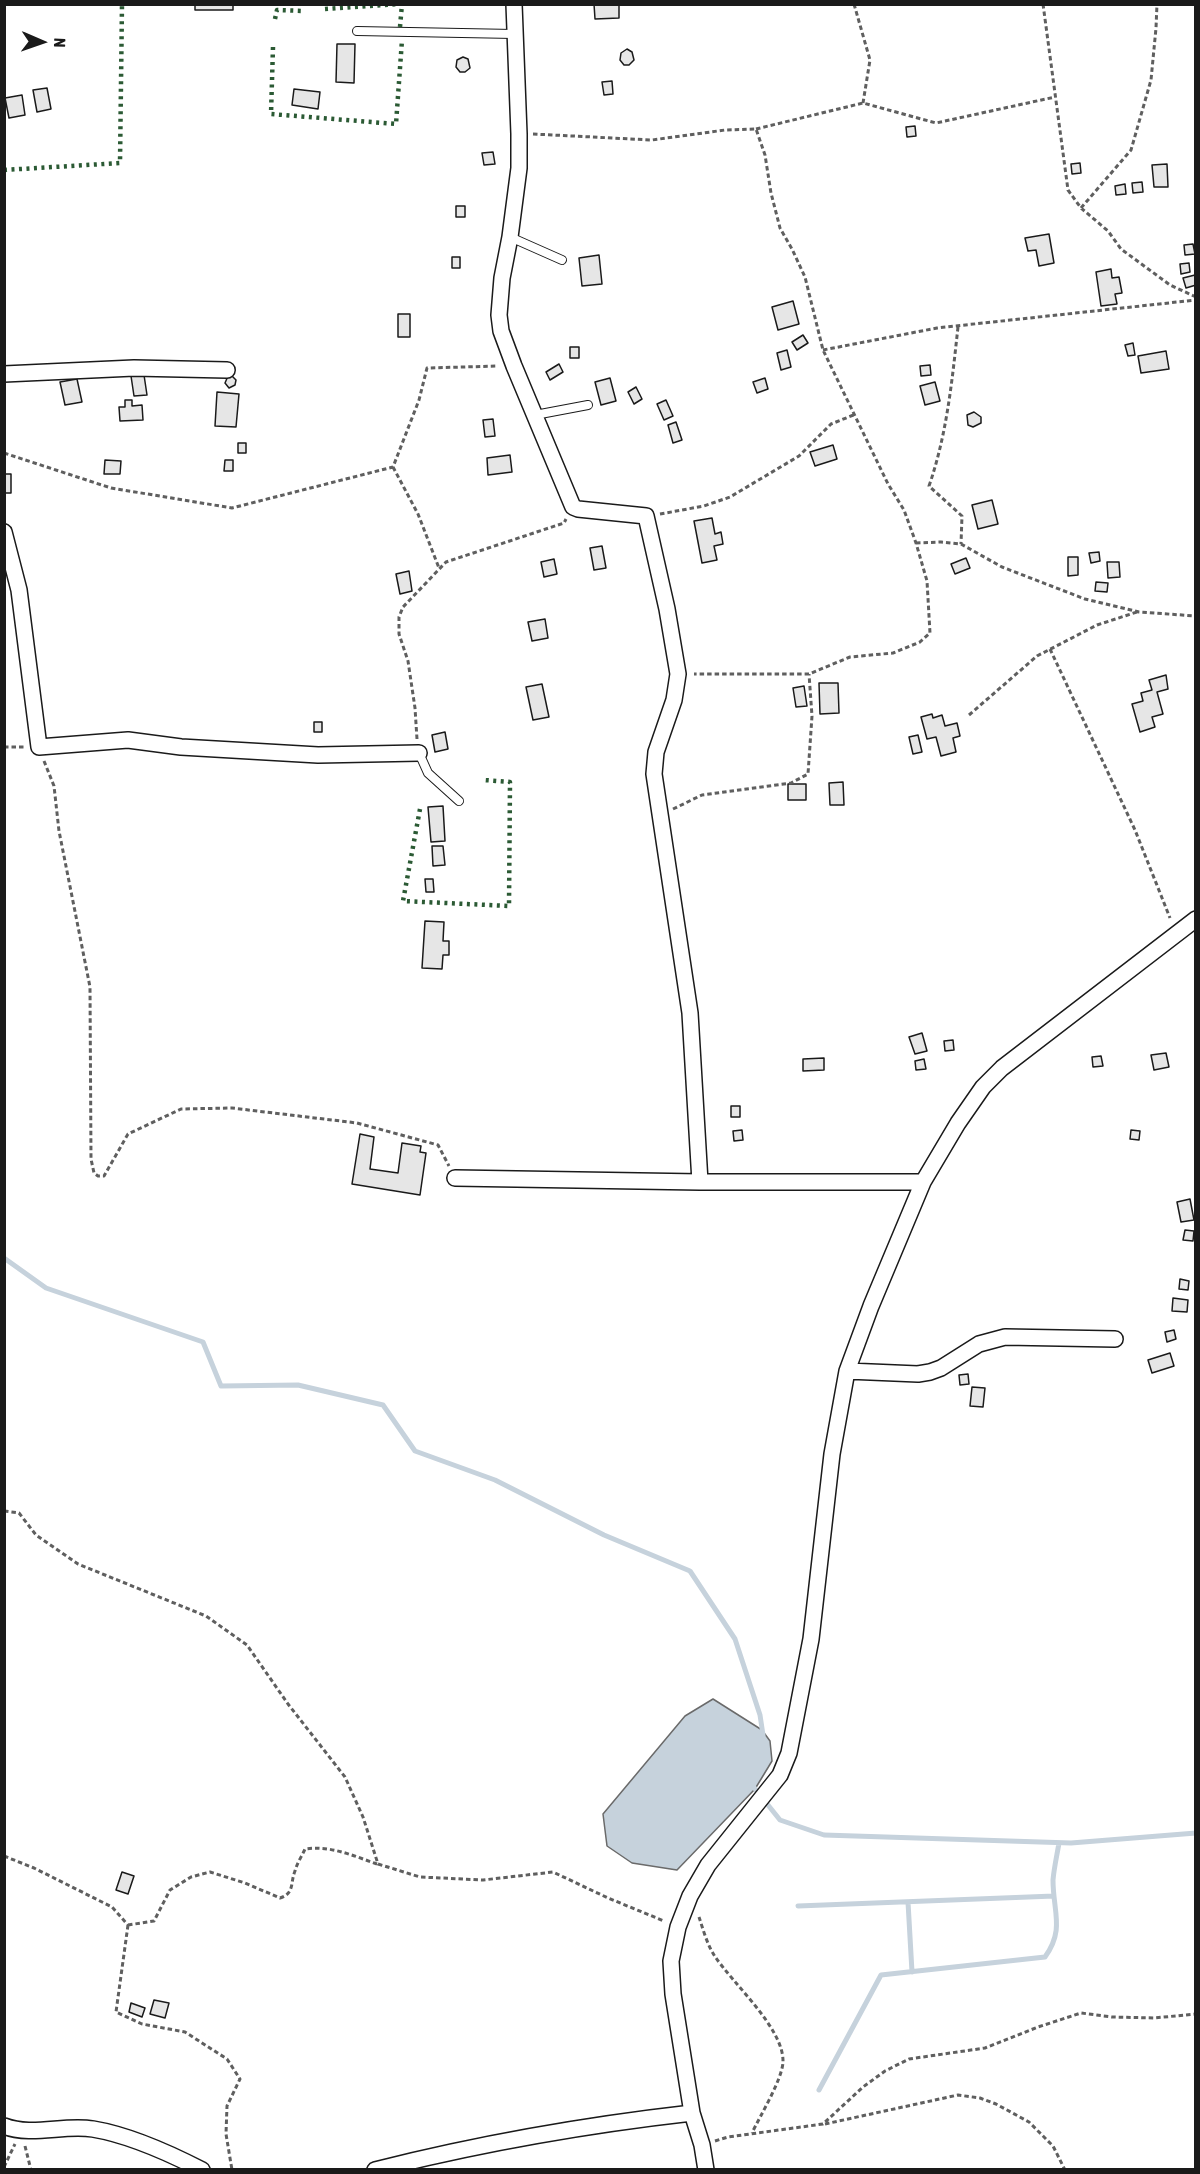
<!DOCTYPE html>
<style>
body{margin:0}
#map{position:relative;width:1200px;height:2174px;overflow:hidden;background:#fff;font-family:"Asap Condensed",sans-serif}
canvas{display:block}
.frame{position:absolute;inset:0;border:6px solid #1a1a1a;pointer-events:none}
.north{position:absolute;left:12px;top:12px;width:60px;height:60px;-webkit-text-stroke:4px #fff;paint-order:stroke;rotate:92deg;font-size:16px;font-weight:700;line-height:24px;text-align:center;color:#1a1a1a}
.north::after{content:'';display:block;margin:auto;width:21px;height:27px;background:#1a1a1a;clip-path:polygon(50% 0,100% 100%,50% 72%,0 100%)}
</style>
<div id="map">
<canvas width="1200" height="2174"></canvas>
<div class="frame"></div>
<div class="north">N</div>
</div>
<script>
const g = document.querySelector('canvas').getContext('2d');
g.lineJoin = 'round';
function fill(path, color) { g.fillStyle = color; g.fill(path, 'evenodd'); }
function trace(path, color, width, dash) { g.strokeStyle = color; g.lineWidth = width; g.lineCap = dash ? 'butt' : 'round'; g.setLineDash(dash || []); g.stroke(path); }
const water = new Path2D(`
 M713,1699L762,1730L770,1741L772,1761L755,1789L677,1870L632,1863L607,1846L603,1814L685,1716Z`);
fill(water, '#c6d2dc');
trace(water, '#6a6a6a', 1.5);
trace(new Path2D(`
 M4,1258L46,1288L203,1342L221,1386L298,1385L383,1405L415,1451L495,1480L604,1535L690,1571L735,1639L760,1715L763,1735
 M752,1785L780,1820L824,1835L1071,1843L1196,1833
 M908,1902L912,1972
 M798,1906L1054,1896
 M819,2090L881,1975L1045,1957C1065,1929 1053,1912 1053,1880C1054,1868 1057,1855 1059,1843`), '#c6d2dc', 5);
const building = new Path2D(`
 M195,4H233V10H195Z
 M594,4H619V18L595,19Z
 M337,44H355L354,83L336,82Z
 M627,49L632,52L634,60L629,65H624L620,60L621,53Z
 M463,57L468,59L470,68L465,72H460L456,67L457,60Z
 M612,81L613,94L604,95L602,82Z
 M47,88L51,109L37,112L33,90Z
 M294,89L320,92L318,109L292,105Z
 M22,95L25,115L9,118L5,98Z
 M915,126L916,136L907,137L906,127Z
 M493,152L495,164L484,165L482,153Z
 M1080,163L1081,173L1072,174L1071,164Z
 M1167,164L1168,187H1154L1152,165Z
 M1142,182L1143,192L1133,193L1132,183Z
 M1125,184L1126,194L1116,195L1115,186Z
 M456,206H465V217H456Z
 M1049,234L1054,263L1039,266L1036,250L1028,251L1025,238Z
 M1193,244L1195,254L1185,255L1184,245Z
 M599,255L602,284L582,286L579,258Z
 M452,257H460V268H452Z
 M1189,263L1190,272L1181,274L1180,264Z
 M1111,269L1112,278L1119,277L1122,293L1115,294L1117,304L1101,306L1096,272Z
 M1195,275L1196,285L1186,288L1183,278Z
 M793,301L799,324L778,330L772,307Z
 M398,314H410V337H398Z
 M803,335L808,343L797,350L792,342Z
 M1133,343L1135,355L1128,356L1125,345Z
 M570,347H579V358H570Z
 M787,350L791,367L781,370L777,353Z
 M1166,351L1169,369L1141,373L1138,356Z
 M559,364L563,372L550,380L546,372Z
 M930,365L931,375L921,376L920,366Z
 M144,375L147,395L134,396L131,376Z
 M228,376H232L236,380L235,385L229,388L225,383Z
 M610,378L616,401L601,405L595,382Z
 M765,378L768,389L757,393L753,382Z
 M77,379L82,402L65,405L60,382Z
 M935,382L940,401L925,405L920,386Z
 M636,387L642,399L634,404L628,392Z
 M217,392L239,394L236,427L215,426Z
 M125,400H132V406L142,405L143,420L120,421L119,407H125Z
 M666,400L673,416L664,420L657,404Z
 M974,412L981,417V423L973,427L968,425L967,415Z
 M493,419L495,436L485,437L483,420Z
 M676,422L682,440L673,443L668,425Z
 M238,443H246V453H238Z
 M833,445L837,459L815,466L810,452Z
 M510,455L512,472L488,475L487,458Z
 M105,460L121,461L120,474H104Z
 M225,460H233V471H224Z
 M4,474H11V493H4Z
 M992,500L998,524L978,529L972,505Z
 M712,518L715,534L721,532L723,544L714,546L717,560L702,563L694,521Z
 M602,546L606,568L594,570L590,548Z
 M1099,552L1100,561L1091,563L1089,553Z
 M1068,557H1078V575L1068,576Z
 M966,558L970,568L955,574L951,564Z
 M554,559L557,574L544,577L541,562Z
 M1107,562H1119L1120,577L1108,578Z
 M409,571L412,591L400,594L396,574Z
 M1096,582L1108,583L1107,592L1095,591Z
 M545,619L548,638L532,641L528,622Z
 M1166,675L1168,689L1157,692L1163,714L1152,717L1155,727L1140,732L1132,704L1143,701L1141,693L1152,690L1149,680Z
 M819,683H838L839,713L820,714Z
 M542,684L549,717L533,720L526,687Z
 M804,686L807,706L796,707L793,688Z
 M932,714L933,718L942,715L945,726L957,723L960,736L953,738L956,752L941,756L936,737L927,739L921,717Z
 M314,722H322V732H314Z
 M445,732L448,749L435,752L432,735Z
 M918,735L922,752L913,754L909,737Z
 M843,782L844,805H830L829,783Z
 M788,784H806V800H788Z
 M443,806L445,841L431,842L428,807Z
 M432,846H443L445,865L433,866Z
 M425,879H433L434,892H426Z
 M425,921L444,922L443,941H449V955H443L442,969L422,968Z
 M922,1033L927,1051L915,1054L909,1037Z
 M953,1040L954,1050L945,1051L944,1041Z
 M1166,1053L1169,1067L1154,1070L1151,1055Z
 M1101,1056L1103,1066L1093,1067L1092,1057Z
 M824,1058V1070L803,1071V1059Z
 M924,1059L926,1069L916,1070L915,1061Z
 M731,1106H740V1117H731Z
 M742,1130L743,1140L734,1141L733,1131Z
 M1131,1130L1140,1131L1139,1140L1130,1139Z
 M360,1134L374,1137L370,1169L398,1173L402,1143L421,1146L420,1152L426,1153L420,1195L352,1184Z
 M1190,1199L1194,1220L1181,1222L1177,1202Z
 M1185,1230L1194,1231L1193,1241L1183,1240Z
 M1180,1279L1189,1281L1188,1290L1179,1289Z
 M1173,1298L1188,1300L1187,1312L1172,1311Z
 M1174,1330L1176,1339L1167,1342L1165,1332Z
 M1170,1353L1174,1366L1152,1373L1148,1360Z
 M968,1374L969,1384L960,1385L959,1375Z
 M972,1387L985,1388L983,1407L970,1406Z
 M122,1872L134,1876L128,1894L116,1890Z
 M154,2000L169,2003L165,2018L150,2014Z
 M131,2003L145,2008L142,2017L129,2012Z`);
fill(building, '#e6e6e6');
trace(building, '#1a1a1a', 1.5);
const lane = new Path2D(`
 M357,31L514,34
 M510,237L562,260
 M535,415L588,405
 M419,753L428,773L459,801`);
const street = new Path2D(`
 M514,4L519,134V168L510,237L502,278L499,315L501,331L514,366L573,507L578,509L646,516L667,609L678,674L674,700L656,752L654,774L690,1013L700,1182
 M4,374L134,368L227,370
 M4,532L19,590L39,747L128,740L181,747L318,755L419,753
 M455,1178L700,1182H923
 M847,1371L918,1374L930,1372L941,1368L979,1344L1005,1337L1115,1339
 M4,2126C32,2137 64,2124 93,2129C129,2135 169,2153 202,2170
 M375,2170C478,2144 586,2125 692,2113
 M706,2170L702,2145L692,2113L673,1994L671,1961L678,1927L690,1896L708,1865L780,1775L789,1753L811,1639L832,1454L847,1371L871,1306L923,1182L958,1123L983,1087L1002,1068L1196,919`);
trace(lane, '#1a1a1a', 10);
trace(street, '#1a1a1a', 18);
trace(new Path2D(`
 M854,4L870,60L863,103
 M1043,4L1068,190L1081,208L1108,231L1121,249L1170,285L1196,297
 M756,129L863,103L936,123L1055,97
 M533,134L652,140L725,130L756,129L765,155L771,193L780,228L792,249L805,277L823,350L888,484L904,510L916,543L927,581L930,633L920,642L893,653L850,657L809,674H694
 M1081,208L1131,150L1151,80L1156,28L1157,4
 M958,327C952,381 947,434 929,486L962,516L961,544
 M823,350L937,328L1196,300
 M4,453L111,488L232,508L393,467L419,400L427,368L498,366
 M393,467L418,514L439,568
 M660,514L704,506L730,497L799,456L831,424L856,414
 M916,543L941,542L961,544L1002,567L1085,599L1139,612L1196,616
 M1050,649L1135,830L1170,918
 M969,715L1037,656L1097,625L1137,612
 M417,739L415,708L408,661L399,634V617L403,607L446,562L564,523L566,519
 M4,747H24
 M44,761L54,786L59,831L90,987L91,1159L94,1173L98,1176H104L128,1134L181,1109L232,1108L357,1123L438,1145L449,1166
 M673,809L702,795L791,783L808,774L812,716L809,674
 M4,1511L19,1513L36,1535L78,1564L206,1616L247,1645L288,1704L345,1777L363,1817L378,1864L420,1877L483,1880L553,1872L608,1898L664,1921
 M4,1856L34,1868L112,1907L128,1925
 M699,1917C703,1929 707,1944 714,1955C732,1983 784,2028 783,2062C782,2080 760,2116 752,2133
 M128,1925L116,2012L142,2024L185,2032L227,2059L240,2079L227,2106L226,2134L232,2170
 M128,1925L154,1921L170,1890L191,1877L210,1872L245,1883L280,1898C295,1893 290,1883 295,1871C297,1863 302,1856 305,1849C330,1845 354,1856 377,1864
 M825,2124L958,2095L980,2098L996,2104L1029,2122L1053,2146L1065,2170
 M715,2141L728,2137L823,2124L863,2087L885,2071L909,2059L985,2048L1038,2027L1081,2013L1112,2017L1154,2018L1196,2014
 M25,2146L31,2170
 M4,2167L15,2144`), '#5f5f5f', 3, [4.5, 3]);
trace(lane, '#fff', 8);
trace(street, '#fff', 15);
trace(new Path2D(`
 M325,9L399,4
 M275,19L277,10L304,11
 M400,27L402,4
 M273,47L271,114L396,124L402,40
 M4,170L120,163L122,4
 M420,809L403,901L509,906L510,782L484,780`), '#2b5a34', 4.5, [3, 4.5]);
</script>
